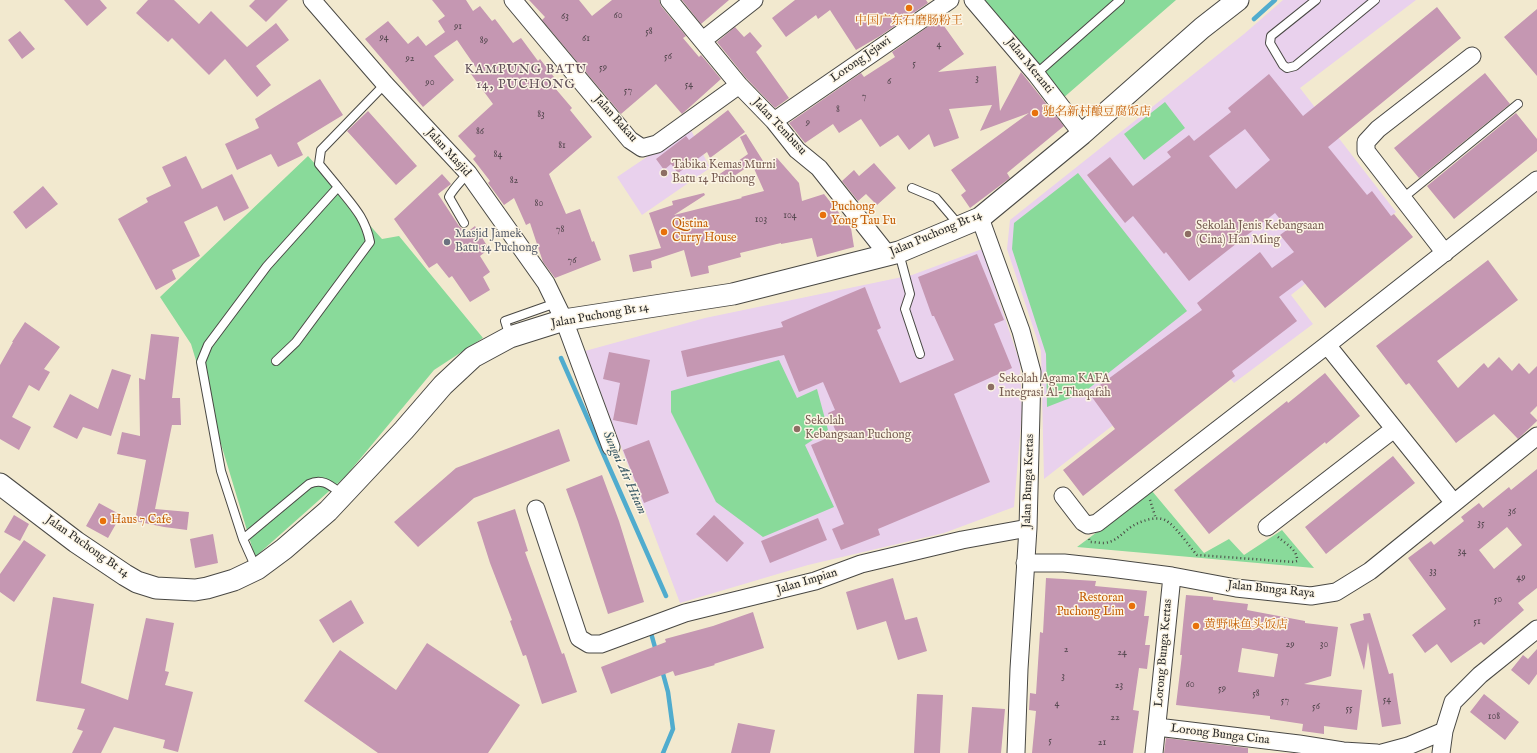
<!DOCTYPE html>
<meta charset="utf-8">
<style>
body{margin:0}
canvas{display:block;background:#f2e9cf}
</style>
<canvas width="1537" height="753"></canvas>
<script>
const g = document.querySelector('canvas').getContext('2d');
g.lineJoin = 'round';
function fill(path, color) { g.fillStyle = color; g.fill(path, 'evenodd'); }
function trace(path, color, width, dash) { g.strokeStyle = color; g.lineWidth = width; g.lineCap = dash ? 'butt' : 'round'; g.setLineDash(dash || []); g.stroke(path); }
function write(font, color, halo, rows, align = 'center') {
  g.font = font + ' "IM FELL English","Noto Serif SC",serif'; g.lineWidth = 3; g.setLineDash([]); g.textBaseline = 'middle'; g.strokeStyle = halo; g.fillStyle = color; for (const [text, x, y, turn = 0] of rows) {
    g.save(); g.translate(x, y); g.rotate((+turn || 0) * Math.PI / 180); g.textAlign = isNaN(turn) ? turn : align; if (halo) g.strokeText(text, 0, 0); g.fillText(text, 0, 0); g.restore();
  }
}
fill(new Path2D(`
 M1283,0H1416L1300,88L1396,212L1291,295L1313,324L1234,383L1207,352L1044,479L1041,351L1007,249L1010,220L1244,34Z
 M690,128L710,168L642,215L617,177Z
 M982,249L1020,363L1022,412L1014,507L944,533L808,565L680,603L585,351L705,318L912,275Z`), '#e9d1ed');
fill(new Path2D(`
 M981,0H1176L1062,99Z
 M1165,102L1185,128L1144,160L1124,134Z
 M308,156L382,239L399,236L483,338L434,370L345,477L255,557L191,344L160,297Z
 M1078,173L1187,311L1083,393L1047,407L1046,354L1012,249L1014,223Z
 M779,360L797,398L817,389L828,430L805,445L834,507L763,537L716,502L671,412V391Z
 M1152,491L1204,553L1229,539L1244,555L1282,530L1314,568L1077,547Z`), '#89da9a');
trace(new Path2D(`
 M1254,19L1275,0
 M561,358L666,596
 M651,633L656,651
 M662,670L668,692L673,729L663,753`), '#50acce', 4.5);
fill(new Path2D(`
 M64,0H100L107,8L87,26Z
 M148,0H174L199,24L211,11L247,47L276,23L289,40L256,66L271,85L257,97L225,59L209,75L172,38L168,42L136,13Z
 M255,0H288L266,22L249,6Z
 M432,0H466L473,11L480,6L492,21L495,19L513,43L521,38L538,61L540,59L554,77L549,81L572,108L570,110L592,137L549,174L566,214L580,209L592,242L594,241L601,260L555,278L543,262L530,223L526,225L514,198L504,205L488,183L490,181L473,159L476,156L458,136L493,104L471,74L477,69L457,40L434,56L454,80L423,107L365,39L388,21L408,44L418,36L426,46L445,32L438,21L445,16Z
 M529,0H579L592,16L612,0H659L661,6L686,36L683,38L699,57L701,55L721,79L682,114L656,84L621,114L542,20L545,17Z
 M682,0H729L701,24Z
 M795,0H926L928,3L880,36L856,50L830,10L818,19L816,15L786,37L772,18Z
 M1437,7L1461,38L1328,147L1367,195L1372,191L1391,216L1394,214L1413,237L1325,308L1302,280L1279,297L1297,321L1232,371L1235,376L1083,496L1063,470L1115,429L1089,393L1202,310L1197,303L1260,252L1272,268L1294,252L1280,235L1288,229L1275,213L1189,281L1166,252L1164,254L1133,216L1125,223L1087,175L1110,157L1133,186L1171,157L1167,152L1189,135L1194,141L1231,112L1228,108L1269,74L1303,116ZM1245,129L1270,160L1236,189L1209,156Z
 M1537,9V76L1504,37Z
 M939,19L964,54L938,72L996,66L1000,111L1021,72L1064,126L1007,173L1010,178L970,208L961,195L966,191L951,170L1029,113L980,131L992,105L949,109L959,138L934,147L929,134L909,150L898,135L880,147L861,119L839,133L833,124L805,143L789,123L861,73L864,77L895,57L892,52Z
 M735,27L744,37L750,32L762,46L756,52L789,98L775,108L746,78L717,42Z
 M20,31L35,49L22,59L8,40Z
 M1485,73L1510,104L1419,178L1394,148Z
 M320,79L343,115L297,143L303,155L278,167L271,154L237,170L225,144L259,128L255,119Z
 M728,110L745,132L710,158L707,152L678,173L671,164L664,170L656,159L686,136L689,140Z
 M368,111L417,166L396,185L347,131Z
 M1516,113L1537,139V151L1454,219L1427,186Z
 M746,134L765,164L777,158L799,183L802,201L824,194L851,228L854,247L817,257L812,238L781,244V243L740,253L741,257L708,266L709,273L691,277L684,250L651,261L652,268L633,272L629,255L661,248L649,213L673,205L672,201L704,193L705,195L674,215L742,198L741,197L764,191L752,164L722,184L717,176L748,154L740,137Z
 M186,156L202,189L232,174L249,208L224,221L217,206L184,222L200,256L172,270L176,279L156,290L118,219L148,202L146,198L171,186L162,167Z
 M874,163L896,188L877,205L866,194L858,201L842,181L854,170L859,176Z
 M442,174L451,184L438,194L459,226L466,233L475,226L489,249L480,256L490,272L483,277L490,290L470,302L452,276L449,278L437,263L429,268L394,219Z
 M43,186L58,204L26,229L13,212Z
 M977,254L1004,320L994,324L1012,368L954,394L990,482L878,529L880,535L841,550L832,529L844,524L811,445L837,434L828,413L835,410L823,382L799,392L784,355L687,377L681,351L783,327L781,322L865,287L881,328L877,330L900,383L954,360L934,316H932L918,277Z
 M1488,260L1518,300L1437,361L1458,388L1484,363L1488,368L1499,357L1512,371L1519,363L1529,374L1537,366V406L1530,413L1537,420V421L1518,439L1494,414L1456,443L1409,383L1406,385L1376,346Z
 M25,322L60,347L44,369L50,372L39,391L29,385L12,417L31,427L19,450L0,439V365L13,342H12Z
 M151,334L179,337L172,398H180L181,425H172L155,509L189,512L187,530L164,527L135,521L146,460L117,454L122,432L140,436L139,378L145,380Z
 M609,352L650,360L637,425L613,420L620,383L603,379Z
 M112,369L131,375L111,436L83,427L77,439L53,427L70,394L98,409Z
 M1325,373L1360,416L1326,444L1325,442L1209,534L1174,490L1287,401L1288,403Z
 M559,429L570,461L474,498L418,547L394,522L456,468Z
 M649,440L669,493L644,503L623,450Z
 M1393,456L1415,483L1326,554L1305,527Z
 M1537,469V588L1518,603L1524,610L1484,645L1481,642L1451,663L1437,644L1425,653L1412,635L1446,609L1408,558L1431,541L1434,545L1464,521L1461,517L1479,503L1483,508L1509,487L1511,490ZM1507,527L1522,545L1494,569L1479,550Z
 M602,475L619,521L644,602L608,614L578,522L566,489Z
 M99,503L121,515L108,538L86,526Z
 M515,509L528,551L525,552L562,654L564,653L577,692L542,704L526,655L523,656L510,621L512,620L490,563L477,522Z
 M14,515L29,524L20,541L4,532Z
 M714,515L744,543L727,562L696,534Z
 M818,518L827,540L770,563L761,541Z
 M213,534L218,563L195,568L190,539Z
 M24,540L46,555L14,602L0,592V574Z
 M893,578L905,620L917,617L927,651L898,660L886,621L857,630L846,592Z
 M1046,578L1096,581L1095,586L1147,591L1144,616H1149L1145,645H1150L1147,669L1139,668L1133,710L1139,711L1133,753H1032L1036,711L1029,710L1030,693L1036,694L1040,632L1043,633Z
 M1186,595L1213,597V600L1248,604L1247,610L1305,621V623L1338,627L1331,676L1304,684L1362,690L1357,730L1324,726V734L1302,731L1303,724L1270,719V716L1176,705L1182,655H1180ZM1242,648L1278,654L1274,677L1238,672Z
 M53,597L94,604L81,683L128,700L146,618L174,623L165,671L169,672L165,685L193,692L178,752L163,748L165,740L114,727L101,753H72L83,731L77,729L85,709L36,701Z
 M351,600L364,623L333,643L319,620Z
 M753,612L764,648L714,664L715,665L675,676L673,671L611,694L601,667L666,642L665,639L713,626Z
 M1370,613L1389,674L1393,673L1401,724L1382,727L1368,642L1364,670L1350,624L1364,620L1363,614Z
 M427,643L520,705L488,753H378L304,701L340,650L396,690Z
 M1537,649V674L1529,685L1511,670L1523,655L1528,659Z
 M917,694L943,695L940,753H914Z
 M1484,694L1519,722L1505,740L1470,712Z
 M972,707L1005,709L1001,753H968Z
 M738,723L775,730L770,753H731Z
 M1166,738L1248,748V753H1164Z`), '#c597b2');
const service = new Path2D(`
 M1316,0L1271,36L1270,43L1283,65L1287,68L1295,66L1375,0
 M1036,74L1120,0
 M912,188L936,198L959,225
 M1403,198L1518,104
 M464,223L449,197C452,190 462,180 468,173
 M899,253L910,294L905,309L920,354
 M510,337L505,321L556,303
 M276,361L296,342L370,242C365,217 353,206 338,187
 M243,539L309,484C323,477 332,487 343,495
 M256,568L243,539L221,471L201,362L208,345L267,266L338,187L319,164L321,150L385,84`);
const minor = new Path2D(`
 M312,0L385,84L468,173L546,283L564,320L611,447
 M513,0L630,140L642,148L657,144L739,85
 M669,0L739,85L774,121L797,150L819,168L888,255
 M973,0L1036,74L1082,134
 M703,40L754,0
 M774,121L950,0
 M980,218L1021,331L1032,372L1028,528L1019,669L1016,753
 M1445,253L1366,151V142L1378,129L1472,56
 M1327,345L1454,503
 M1063,496L1083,522L1088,525L1097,523L1327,345L1537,180
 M536,509L579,638L589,644H601L685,613L815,581L861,564L962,540L1028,528
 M1267,527L1394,429
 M1025,563H1064L1110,568L1172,576L1236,588L1311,596L1336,592L1370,571L1537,436
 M1157,727L1299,744L1343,751L1377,753
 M1154,753L1172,576
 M1382,753L1408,746L1444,731L1453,702L1480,675L1537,629
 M1441,753L1444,731`);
const tertiary = new Path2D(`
 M0,484L76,542L125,575L137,582L156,588L195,590L207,588L234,580L257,569L284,549L328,511L404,430L443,385L473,357L510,337L564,320L733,294L899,252L980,218L1082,134L1202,28L1238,0`);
trace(service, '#494844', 10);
trace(minor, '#494844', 19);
trace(tertiary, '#494844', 23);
trace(new Path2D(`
 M1150,500L1156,519
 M1089,539L1090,542C1096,542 1104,544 1109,542C1116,540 1121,535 1127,530C1135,523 1154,515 1165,520C1175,525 1189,546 1197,555L1294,562L1297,561C1298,550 1286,544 1278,537`), '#494844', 2.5, [1, 3]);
trace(service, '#fff', 8);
trace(minor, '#fff', 17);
trace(tertiary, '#fff', 21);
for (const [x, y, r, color] of [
 [909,8,4,"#e8710a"],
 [1035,113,4,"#e8710a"],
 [664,173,4,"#8d6e63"],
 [823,215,4,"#e8710a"],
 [664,232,4,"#e8710a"],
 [1188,234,4,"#8d6e63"],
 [447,242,4,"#6b7280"],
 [991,387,4,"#8d6e63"],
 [797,429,4,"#8d6e63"],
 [103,521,4,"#e8710a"],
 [1132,606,4,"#e8710a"],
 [1196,626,4,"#e8710a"]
]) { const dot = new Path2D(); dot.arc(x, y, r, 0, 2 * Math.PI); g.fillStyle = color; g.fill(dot); trace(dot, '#fcf5e5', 1.5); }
write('10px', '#52464d', null, [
 ["60",618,16],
 ["63",565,17],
 ["91",458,27],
 ["58",649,32],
 ["94",384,38],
 ["61",586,39],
 ["89",484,41],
 ["4",939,45],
 ["56",668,57],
 ["92",410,59],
 ["5",914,64],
 ["59",603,68],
 ["3",977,79],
 ["6",889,82],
 ["90",430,83],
 ["54",689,85],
 ["57",628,91],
 ["7",864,97],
 ["8",838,110],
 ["83",541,115],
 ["9",808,123],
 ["86",480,132],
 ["81",562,146],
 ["84",498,155],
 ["82",514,181],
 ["80",539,204],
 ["104",790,216],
 ["103",761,220],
 ["78",560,230],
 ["76",572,261],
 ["36",1512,512],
 ["35",1481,524],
 ["34",1462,552],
 ["33",1433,572],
 ["49",1521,578],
 ["50",1498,600],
 ["51",1477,622],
 ["29",1290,645],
 ["30",1324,645],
 ["2",1066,650],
 ["24",1122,653],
 ["3",1063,677],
 ["60",1190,685],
 ["23",1119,686],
 ["59",1222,689],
 ["58",1256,694],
 ["54",1387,700],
 ["57",1285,701],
 ["4",1057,704],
 ["56",1316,707],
 ["55",1349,709],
 ["108",1494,717],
 ["22",1115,718],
 ["5",1050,741],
 ["21",1102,743]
]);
write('12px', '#c56008', '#fcf5e5', [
 ["中国广东石磨肠粉王",909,22,"center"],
 ["驰名新村酿豆腐饭店",1043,113],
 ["Puchong",831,208],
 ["Yong Tau Fu",831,222],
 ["Qistina",672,225],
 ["Curry House",672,239],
 ["Haus 7 Cafe",111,521],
 ["Restoran",1124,599,"right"],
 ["Puchong Lim",1124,613,"right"],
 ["黄野味鱼头饭店",1204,626]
], 'left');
write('12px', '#2b2b2b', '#fcf5e5', [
 ["Lorong Jejawi",861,60,-35],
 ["Jalan Meranti",1029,66,51],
 ["Jalan Bakau",615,119,48],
 ["Jalan Tembusu",779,127,47],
 ["Jalan Masjid",448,153,48],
 ["Jalan Puchong Bt 14",936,234,-23],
 ["Jalan Puchong Bt 14",600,316,-10],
 ["Jalan Bunga Kertas",1029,481,-88],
 ["Jalan Puchong Bt 14",87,547,35],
 ["Jalan Impian",807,582,-17],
 ["Jalan Bunga Raya",1271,590,6],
 ["Lorong Bunga Kertas",1164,653,-85],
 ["Lorong Bunga Cina",1220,735,7]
]);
write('12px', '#785e54', '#fcf5e5', [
 ["Tabika Kemas Murni",672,166],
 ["Batu 14 Puchong",672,180],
 ["Sekolah Jenis Kebangsaan",1196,227],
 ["(Cina) Han Ming",1196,241],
 ["Sekolah Agama KAFA",999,380],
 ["Integrasi Al-Thaqafah",999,394],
 ["Sekolah",805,422],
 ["Kebangsaan Puchong",805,436]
], 'left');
write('12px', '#5b616d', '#fcf5e5', [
 ["Masjid Jamek",455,235],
 ["Batu 14 Puchong",455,249]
], 'left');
g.letterSpacing = '1px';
write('13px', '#61515a', '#fcf5e5', [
 ["KAMPUNG BATU",526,70],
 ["14, PUCHONG",526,85]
]);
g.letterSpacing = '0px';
write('italic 13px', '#385864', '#fcf5e5', [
 ["Sungai Air Hitam",624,473,66]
]);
</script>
